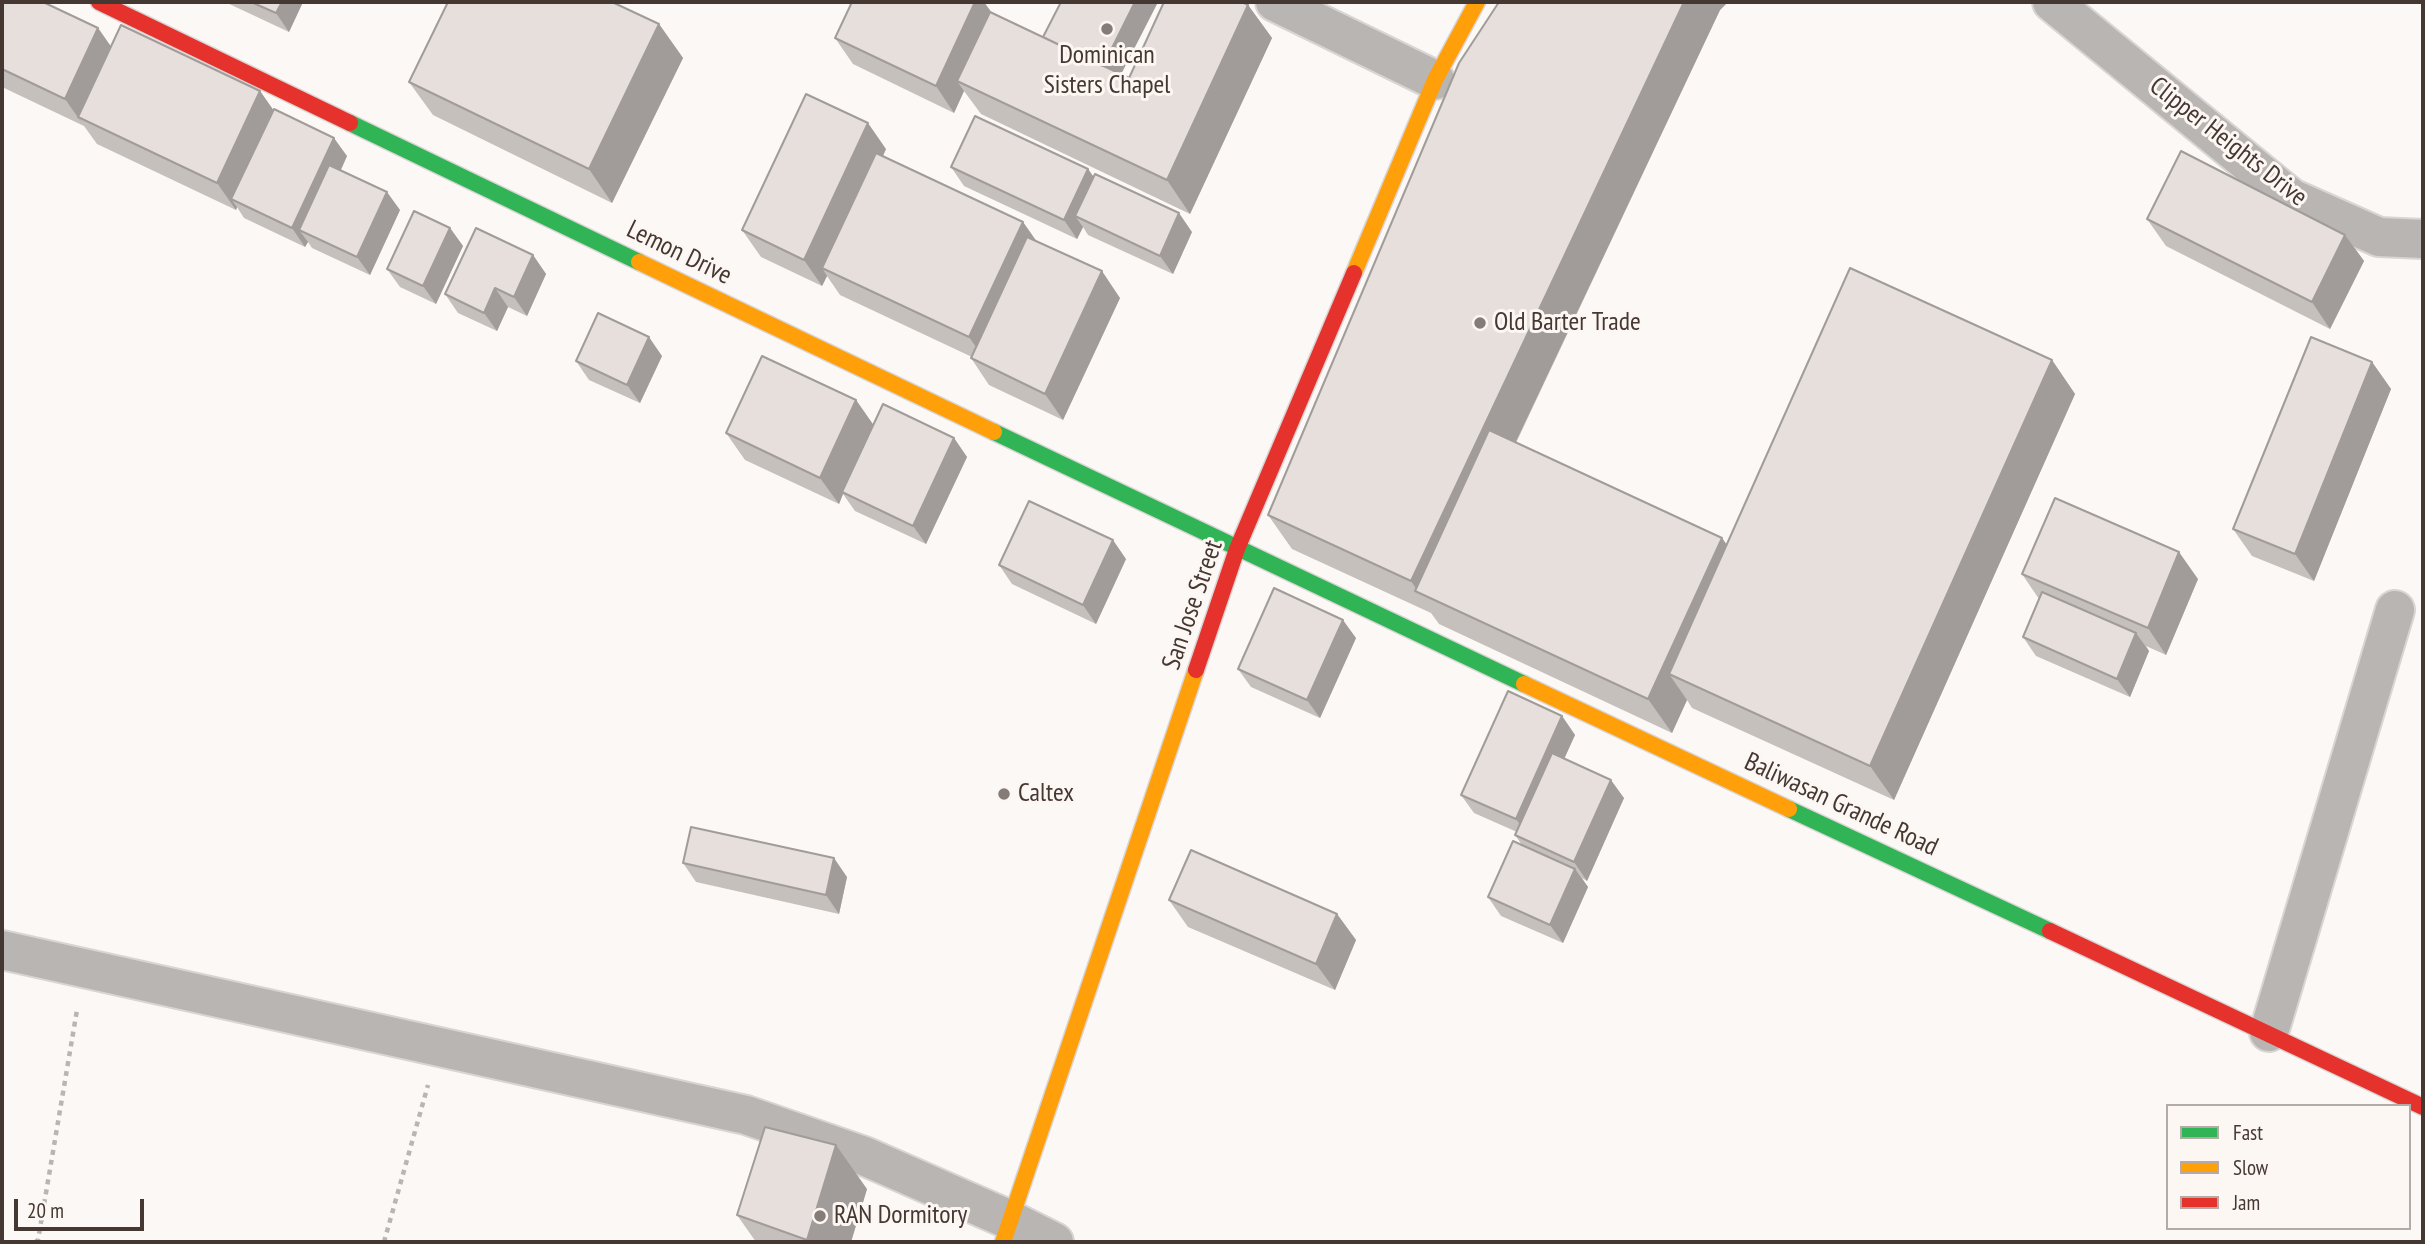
<!DOCTYPE html>
<style>
body{margin:0}
#map{position:relative;width:2425px;height:1244px;overflow:hidden;background:#fbf8f6;font-family:"PT Sans Narrow",sans-serif}
canvas{display:block}
.frame{position:absolute;inset:0;border:4px solid #453833;pointer-events:none}
.legend{position:absolute;left:2166px;top:1104px;width:245px;height:126px;box-sizing:border-box;background:#fdf7f4;border:2px solid #b3aba7;margin:0;padding:9px 12px;list-style:none;font-size:21px;color:#453833}
.legend li{display:flex;align-items:center;gap:14px;height:35px}
.legend b{width:35px;border:2px solid #b3aba7}
.scale{position:absolute;left:14px;top:1199px;width:130px;height:32px;box-sizing:border-box;border:4px solid #453833;border-top:0;padding-left:9px;font-size:21px;line-height:24px;white-space:nowrap;color:#453833;-webkit-text-stroke:5px #fdf7f4;paint-order:stroke}
</style>
<div id="map">
<canvas width="2425" height="1244"></canvas>
<div class="frame"></div>
<ul class="legend">
<li><b style="height:9px;background:#30b455"></b>Fast</li>
<li><b style="height:9px;background:#ff9f0a"></b>Slow</li>
<li><b style="height:9px;background:#e5322d"></b>Jam</li>
</ul>
<div class="scale">20 m</div>
</div>
<script>
const g = document.querySelector('canvas').getContext('2d');
g.lineJoin = 'round';
function trace(path, color, width, dash) { g.strokeStyle = color; g.lineWidth = width; g.lineCap = dash ? 'butt' : 'round'; g.setLineDash(dash || []); g.stroke(path); }
function fill(path, color) { g.fillStyle = color; g.fill(path, 'evenodd'); }
function write(font, color, halo, rows, align = 'center') {
  g.font = font + ' "PT Sans Narrow",sans-serif'; g.lineWidth = 6; g.setLineDash([]); g.textBaseline = 'middle'; g.strokeStyle = halo; g.fillStyle = color; for (const [text, x, y, turn = 0] of rows) {
    g.save(); g.translate(x, y); g.rotate((+turn || 0) * Math.PI / 180); g.textAlign = isNaN(turn) ? turn : align; if (halo) g.strokeText(text, 0, 0); g.fillText(text, 0, 0); g.restore();
  }
}
const street = new Path2D(`
 M1275,2L1435,80
 M2052,2L2291,198L2379,237L2423,239
 M2,950L746,1115L864,1156L1010,1220L1054,1242
 M2269,1032L2395,610`);
const fast = new Path2D(`
 M350,123L639,262
 M994,432L1524,684
 M1789,809L2050,931`);
const slow = new Path2D(`
 M639,262L994,432
 M1354,273L1435,80L1477,2
 M1524,684L1789,809
 M1003,1242L1196,670`);
const jam = new Path2D(`
 M99,2L350,123
 M1196,670L1237,549L1354,273
 M2050,931L2423,1107`);
trace(street, '#d9d5d4', 42);
trace(fast, '#d9d5d4', 19);
trace(slow, '#d9d5d4', 19);
trace(jam, '#d9d5d4', 19);
trace(new Path2D(`
 M35,1242L38,1240L77,1010
 M384,1242L428,1085`), '#b8b5b3', 4.5, [5, 5]);
trace(street, '#b9b5b2', 38);
trace(fast, '#30b455', 16);
trace(slow, '#ff9f0a', 16);
trace(jam, '#e5322d', 16);
fill(new Path2D(`
 M2,2L98,28L111,47L260,91L273,110L347,156L341,170L400,210L370,275L312,248L308,242L305,247L244,218L237,207L236,210L97,144L84,126L2,87Z
 M225,2H303L289,32Z
 M1061,2H1158L1121,74L1129,78L1248,5L1272,38L1190,214L981,114L964,91L954,113L853,64L835,38L992,13L1043,37Z
 M1499,2H1728L1720,10L1516,443L1722,538L1726,544L2052,360L2075,394L1894,800L1692,708L1687,700L1672,733L1439,624L1431,613L1292,549L1268,515Z
 M659,24L683,58L612,203L433,115L409,82Z
 M886,149L883,156L1023,222L1036,241L1120,298L1063,420L989,385L971,358L972,357L840,295L827,276L822,286L761,257L742,230Z
 M951,167L1088,169L1094,177L1192,232L1173,274L1088,235L1083,227L1077,239L964,186Z
 M2147,219L2345,235L2364,261L2330,329L2166,246Z
 M450,228L463,246L436,304L400,287L387,269Z
 M533,255L546,274L527,316L508,307L497,331L458,313L445,294Z
 M662,356L640,403L589,380L576,361Z
 M2372,362L2391,389L2314,581L2252,556L2233,529Z
 M856,400L873,425L954,438L967,457L926,544L855,511L843,494L839,504L745,460L726,433Z
 M1126,559L1096,624L1012,584L999,565Z
 M2022,574L2198,579L2166,655L2146,646L2149,651L2130,697L2036,656L2023,637L2039,599Z
 M1356,638L1320,718L1251,687L1238,669Z
 M1562,716L1575,735L1564,758L1624,798L1587,881L1582,878L1588,887L1563,943L1501,916L1488,897L1522,845L1515,835L1517,832L1474,813L1461,795Z
 M683,863L847,877L839,914L696,882Z
 M1169,900L1337,914L1356,940L1335,990L1188,927Z
 M867,1189L851,1242H756L737,1215Z`), '#c6c0bc');
fill(new Path2D(`
 M282,2H303L289,32L276,13Z
 M975,2H984L998,21L957,81L964,91L954,113L936,86Z
 M1135,2H1158L1115,86L1102,67Z
 M1684,2H1728L1720,10L1440,602L1419,593L1411,581Z
 M1248,5L1272,38L1190,214L1167,180Z
 M659,24L683,58L612,203L589,169Z
 M98,28L117,55L78,117L84,126L65,99Z
 M260,91L279,118L231,199L237,207L236,210L217,183Z
 M868,123L886,149L829,272L822,268L827,276L822,286L804,260Z
 M334,138L347,156L311,235L299,230L308,242L305,247L292,228Z
 M1088,169L1101,188L1075,216L1083,227L1077,239L1064,220Z
 M387,192L400,210L370,275L357,257Z
 M1179,213L1192,232L1173,274L1160,256Z
 M1023,222L1042,249L988,364L969,337Z
 M450,228L463,246L436,304L423,286Z
 M2345,235L2364,261L2330,329L2312,302Z
 M533,255L546,274L527,316L514,297Z
 M1102,271L1120,298L1063,420L1045,394Z
 M495,288L508,307L497,331L484,313Z
 M649,337L662,356L640,403L627,385Z
 M2052,360L2075,394L1894,800L1870,766Z
 M2372,362L2391,389L2314,581L2295,554Z
 M856,400L875,427L842,492L843,494L839,504L820,478Z
 M954,438L967,457L926,544L913,526Z
 M1722,538L1746,572L1669,674L1687,700L1672,733L1648,699Z
 M1113,540L1126,559L1096,624L1083,605Z
 M2179,552L2198,579L2166,655L2148,628Z
 M1343,620L1356,638L1320,718L1307,700Z
 M2136,633L2149,651L2130,697L2117,679Z
 M1562,716L1575,735L1529,837L1516,819Z
 M1611,780L1624,798L1587,881L1574,862Z
 M834,858L847,877L839,914L826,895Z
 M1575,869L1588,887L1563,943L1550,925Z
 M1337,914L1356,940L1335,990L1316,964Z
 M836,1145L867,1189L851,1242H809L807,1240Z`), '#a19c99');
const building = new Path2D(`
 M2,2H43L98,28L65,99L2,69Z
 M251,2H282L276,13Z
 M448,2H612L659,24L589,169L409,82Z
 M852,2H975L936,86L835,38Z
 M1061,2H1135L1103,66L1043,37Z
 M1164,2H1242L1248,5L1167,180L957,81L990,12L1129,78Z
 M1499,2H1684L1411,581L1268,515L1459,63Z
 M121,25L260,91L217,183L78,117Z
 M806,94L868,123L804,260L742,230Z
 M274,109L334,138L292,228L231,199Z
 M975,116L1088,169L1064,220L951,167Z
 M2181,151L2345,235L2312,302L2147,219Z
 M876,153L1023,222L969,337L822,268Z
 M329,165L387,192L357,257L299,230Z
 M1095,174L1179,213L1160,256L1075,216Z
 M414,211L450,228L423,286L387,269Z
 M476,228L533,255L514,297L495,288L484,313L445,294Z
 M1027,237L1102,271L1045,394L971,358Z
 M1850,268L2052,360L1870,766L1669,674Z
 M598,313L649,337L627,385L576,361Z
 M2311,337L2372,362L2295,554L2233,529Z
 M762,356L856,400L820,478L726,433Z
 M883,404L954,438L913,526L842,492Z
 M1489,430L1722,538L1648,699L1415,591Z
 M2055,498L2179,552L2148,628L2022,574Z
 M1029,501L1113,540L1083,605L999,565Z
 M1274,588L1343,620L1307,700L1238,669Z
 M2042,592L2136,633L2117,679L2023,637Z
 M1508,691L1562,716L1516,819L1461,795Z
 M1552,753L1611,780L1574,862L1515,835Z
 M691,827L834,858L826,895L683,863Z
 M1513,841L1575,869L1550,925L1488,897Z
 M1191,850L1337,914L1316,964L1169,900Z
 M765,1127L836,1145L807,1240L737,1215Z`);
fill(building, '#e6dfdb');
trace(building, '#a19c99', 2);
for (const [x, y, r, color] of [
 [1107,29,7,"#857b77"],
 [1480,323,7,"#857b77"],
 [1004,794,7,"#857b77"],
 [820,1216,7,"#857b77"]
]) { const dot = new Path2D(); dot.arc(x, y, r, 0, 2 * Math.PI); g.fillStyle = color; g.fill(dot); trace(dot, '#fdf7f4', 2.5); }
write('26px', '#453833', '#fdf7f4', [
 ["Dominican",1107,56,"center"],
 ["Sisters Chapel",1107,86,"center"],
 ["Old Barter Trade",1494,323],
 ["Caltex",1018,794],
 ["RAN Dormitory",834,1216]
], 'left');
write('26px', '#453833', '#fdf7f4', [
 ["Clipper Heights Drive",2228,142,38],
 ["Lemon Drive",679,253,26],
 ["San Jose Street",1193,605,-71],
 ["Baliwasan Grande Road",1841,805,25]
]);
</script>
